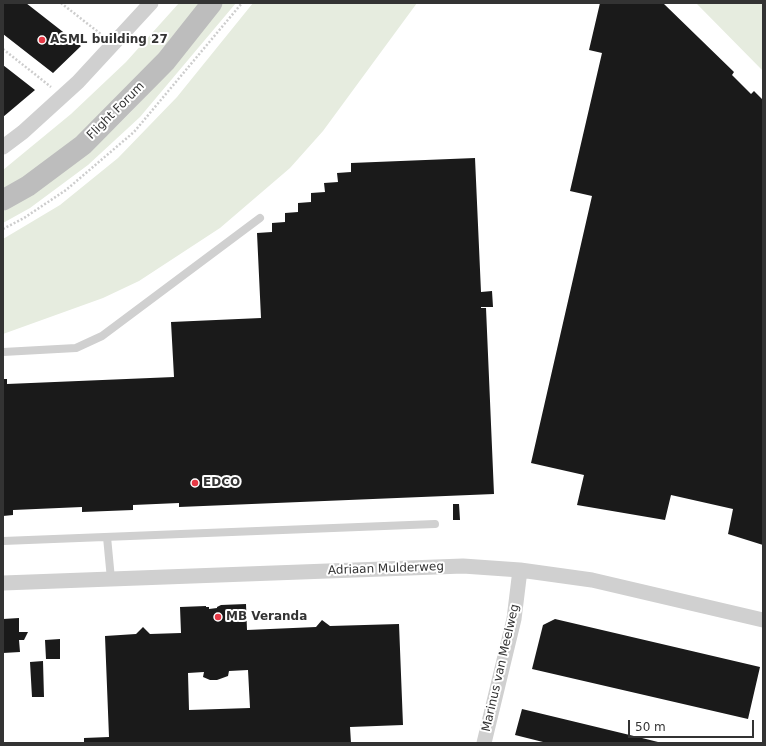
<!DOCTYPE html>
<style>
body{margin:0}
#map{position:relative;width:766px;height:746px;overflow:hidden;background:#fff;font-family:"DejaVu Sans",sans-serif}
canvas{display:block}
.frame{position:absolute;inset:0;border:4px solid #333;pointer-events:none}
.scale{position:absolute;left:628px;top:720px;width:126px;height:18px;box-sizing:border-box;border:2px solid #333;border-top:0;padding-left:5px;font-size:12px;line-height:14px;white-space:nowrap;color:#333;-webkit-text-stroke:3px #fff;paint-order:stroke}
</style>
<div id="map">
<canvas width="766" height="746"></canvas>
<div class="frame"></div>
<div class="scale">50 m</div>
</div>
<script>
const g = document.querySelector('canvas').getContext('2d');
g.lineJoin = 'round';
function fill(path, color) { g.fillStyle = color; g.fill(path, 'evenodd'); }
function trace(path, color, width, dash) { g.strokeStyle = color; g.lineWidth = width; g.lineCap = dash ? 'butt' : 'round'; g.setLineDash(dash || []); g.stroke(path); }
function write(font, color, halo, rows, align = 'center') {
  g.font = font + ' "DejaVu Sans",sans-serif'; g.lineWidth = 4; g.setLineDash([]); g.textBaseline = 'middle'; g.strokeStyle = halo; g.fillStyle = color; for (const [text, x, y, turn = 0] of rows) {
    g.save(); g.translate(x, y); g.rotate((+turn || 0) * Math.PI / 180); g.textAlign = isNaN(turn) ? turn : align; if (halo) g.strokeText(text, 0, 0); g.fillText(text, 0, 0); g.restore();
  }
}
fill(new Path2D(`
 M179,3H200C164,47 129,92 87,130C61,152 32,172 3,190V170L71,114L126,62Z
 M223,3H236L140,117L88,165L30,208L3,223V211C18,204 31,194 44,185C86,156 124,122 157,83C180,57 200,29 223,3Z
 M253,3H417L323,131L290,168L220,228L139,281L103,298L3,334V239L60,205L118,158L177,97Z
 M696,3H763V71Z`), '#e6ecdf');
fill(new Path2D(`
 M3,3H26L81,46L53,73L3,34Z
 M600,3H663L734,72L732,75L751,94L754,91L763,100V545L728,534L733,509L671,495L665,520L577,505L584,475L531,463L592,196L570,191L602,53L589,50Z
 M3,65L35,90L3,117Z
 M475,158L481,292L492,291L493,307H481V308H486L494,494L179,507V503L133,505V510L82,512V507L13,510V515L3,516V379H7V384L174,377L171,322L261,318L257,233L272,232V223L285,222V213L298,212V203L311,202V193L325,192L324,183L338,182L337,173L351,172V163Z
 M453,504H459L460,520H453Z
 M246,604L247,630L316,627L322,620L330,626L399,624L403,725L350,727L351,743H84V738L109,737L105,636L136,634L143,627L150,634L181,633L180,607L206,606V607H209V609L217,608V607L221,605ZM248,670L250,708L189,710L188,673L204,672L203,677L210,680H217L228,676L229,671Z
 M19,618V632H28L24,640H19L20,652L3,653V619Z
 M555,619L760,667L748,719L532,669L543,625Z
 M60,639V659H46L45,640Z
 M43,661L44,697H32L30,662Z
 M522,709L638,737L662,743H547L515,735Z`), '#1a1a1a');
trace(new Path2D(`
 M61,3L102,35
 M3,49L51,87
 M3,229L24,218L66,190L134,132L242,3`), '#cdcdcd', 2.5, [2, 2]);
trace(new Path2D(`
 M3,352L76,348L102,336L260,218
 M107,537L111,579
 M3,541L435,524`), '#d0d0d0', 8);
trace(new Path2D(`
 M3,147L23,132L78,82L151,3
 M3,583L463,566L520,570L592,580L763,620
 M484,743L514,619L520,570`), '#d0d0d0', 15);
trace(new Path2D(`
 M3,200L28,186L83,145L166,61L212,3`), '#bdbdbd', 21);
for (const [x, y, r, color] of [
 [42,40,4,"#e63946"],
 [195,483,4,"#e63946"],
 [218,617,4,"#e63946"]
]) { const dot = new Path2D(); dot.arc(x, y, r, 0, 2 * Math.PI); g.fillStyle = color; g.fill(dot); trace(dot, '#fff', 1.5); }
write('bold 12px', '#333', '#fff', [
 ["ASML building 27",50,40],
 ["EDCO",203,483],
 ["MB Veranda",226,617]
], 'left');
write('12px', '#333', '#fff', [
 ["Flight Forum",116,111,-45],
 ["Adriaan Mulderweg",386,569,-2],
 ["Marinus van Meelweg",501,668,-77]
]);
</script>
